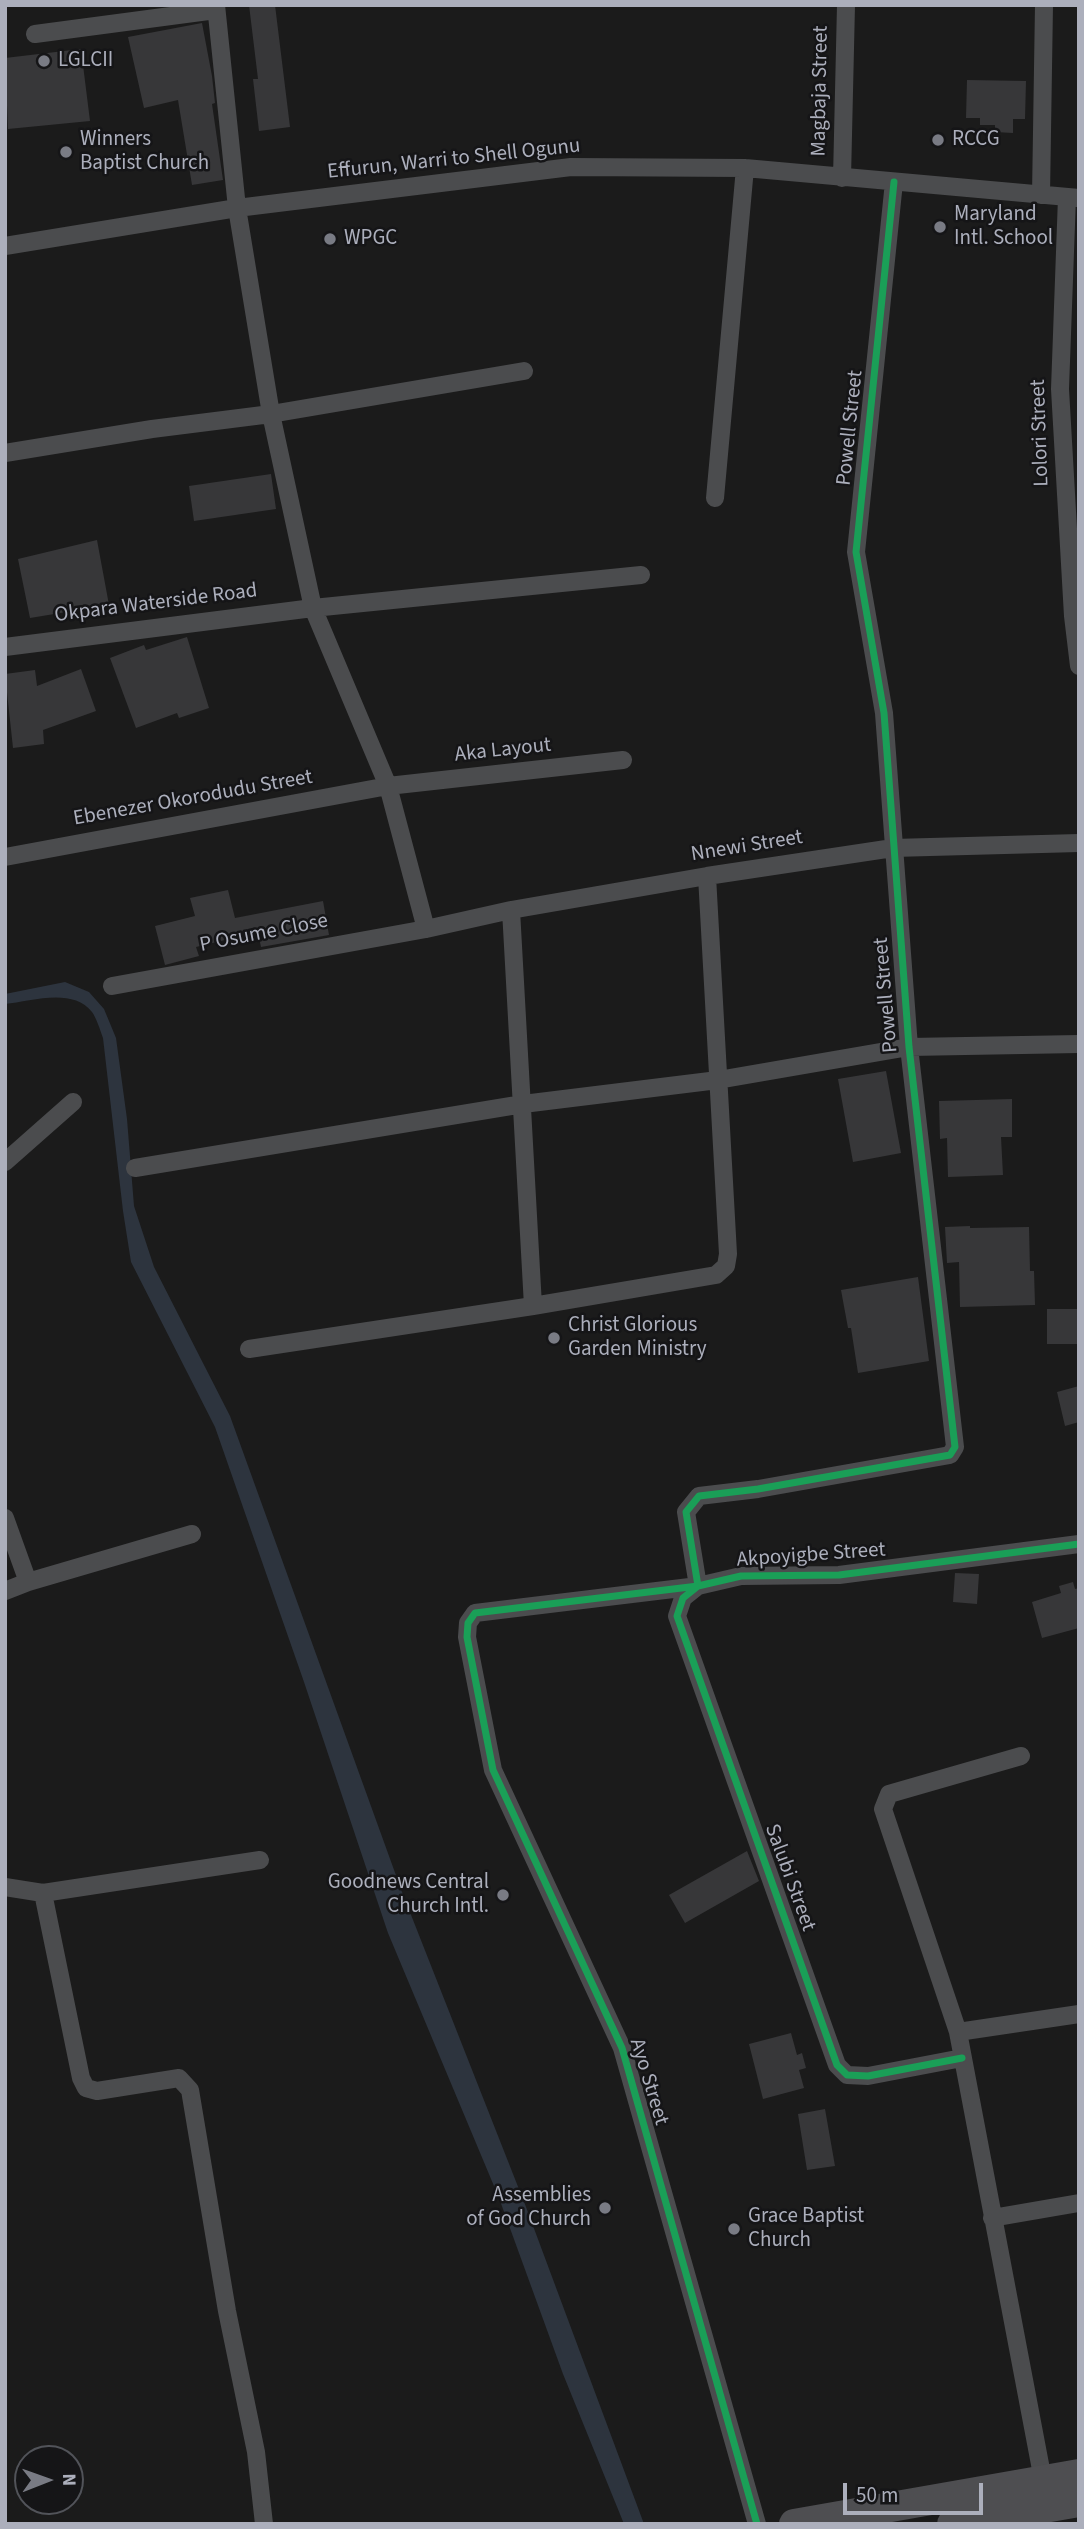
<!DOCTYPE html>
<style>
body{margin:0}
#map{position:relative;width:1084px;height:2529px;overflow:hidden;background:#1b1b1b;font-family:"Source Sans 3",sans-serif}
canvas{display:block}
.frame{position:absolute;inset:0;border:7px solid #acafbc;pointer-events:none}
.north{position:absolute;left:14px;top:2445px;width:70px;height:70px;box-sizing:border-box;background:#151517;border:2px solid #515359;border-radius:50%;rotate:89deg;font-size:19px;font-weight:700;line-height:28px;text-align:center;color:#acafbc}
.north::after{content:'';display:block;margin:auto;width:24px;height:32px;background:#797b84;clip-path:polygon(50% 0,100% 100%,50% 72%,0 100%)}
.scale{position:absolute;left:843px;top:2483px;width:140px;height:32px;box-sizing:border-box;border:4px solid #acafbc;border-top:0;padding-left:9px;font-size:21px;line-height:24px;white-space:nowrap;color:#acafbc;-webkit-text-stroke:5px #151517;paint-order:stroke}
</style>
<div id="map">
<canvas width="1084" height="2529"></canvas>
<div class="frame"></div>
<div class="north">N</div>
<div class="scale">50 m</div>
</div>
<script>
const g = document.querySelector('canvas').getContext('2d');
g.lineJoin = 'round';
function fill(path, color) { g.fillStyle = color; g.fill(path, 'evenodd'); }
function trace(path, color, width, dash) { g.strokeStyle = color; g.lineWidth = width; g.lineCap = dash ? 'butt' : 'round'; g.setLineDash(dash || []); g.stroke(path); }
function write(font, color, halo, rows, align = 'center') {
  g.font = font + ' "Source Sans 3",sans-serif'; g.lineWidth = 5; g.setLineDash([]); g.textBaseline = 'middle'; g.strokeStyle = halo; g.fillStyle = color; for (const [text, x, y, turn = 0] of rows) {
    g.save(); g.translate(x, y); g.rotate((+turn || 0) * Math.PI / 180); g.textAlign = isNaN(turn) ? turn : align; if (halo) g.strokeText(text, 0, 0); g.fillText(text, 0, 0); g.restore();
  }
}
fill(new Path2D(`
 M65,982L89,992L104,1009L116,1038L127,1119L134,1206L154,1267L230,1416L402,1892L526,2207L644,2524H624L563,2374L499,2198L388,1933L304,1682L215,1427L131,1262L123,1211L103,1038C100,1030 97,1019 92,1012C73,987 31,1001 5,1004V994Z`), '#2d343e');
fill(new Path2D(`
 M249,5H275L290,127L259,131L253,79H258Z
 M202,23L212,76L215,103L212,104L223,180L192,185L178,100L144,108L128,37Z
 M81,49L90,121L8,129L5,58Z
 M967,80L1026,81L1025,119H1013V133L995,132V125H980V118H966Z
 M271,474L276,509L194,521L189,486Z
 M97,540L109,605L30,618L18,559Z
 M187,637L209,708L179,718L177,713L136,728L110,658L144,645L146,650Z
 M81,669L96,711L43,730L44,744L13,748L5,674L35,670L37,686Z
 M228,890L235,918L323,901L329,935L261,947L258,932L196,947L199,956L165,965L155,926L195,916L190,898Z
 M886,1071L901,1153L853,1162L838,1079Z
 M1012,1099V1137H1001L1003,1175L948,1177L947,1138L940,1139L939,1101Z
 M970,1226V1228L1029,1227L1030,1271H1034L1035,1305L960,1307L959,1262L947,1263L945,1227Z
 M918,1277L929,1361L858,1373L851,1328H848L841,1290Z
 M1047,1309H1079V1344H1047Z
 M1079,1386V1422L1065,1426L1057,1392Z
 M955,1573L979,1574L977,1604L953,1602Z
 M1073,1582L1075,1589L1079,1588V1628L1042,1638L1032,1602L1061,1593L1059,1586Z
 M747,1851L759,1881L685,1923L669,1895Z
 M791,2033L797,2055L802,2053L806,2068L799,2070L804,2088L763,2099L749,2044Z
 M825,2109L835,2166L807,2170L798,2114Z`), '#373739');
trace(new Path2D(`
 M216,5L237,208L271,414L313,608L388,786L426,929
 M35,34L216,10
 M842,178L846,5
 M894,182L856,552L884,713L909,1047L955,1447L950,1455L758,1489L699,1496L686,1512L698,1586L683,1598L677,1616L837,2065L847,2075L868,2076L962,2058
 M1041,195L1044,5
 M1067,197L1060,389L1073,616L1079,666
 M5,246L237,208L571,167L745,168L1079,198
 M5,453L152,429L271,414L524,371
 M715,498L745,168
 M5,647L313,608L641,575
 M5,857L388,786L623,760
 M511,910L533,1306
 M112,986L426,929L511,910L707,876L893,848L1079,843
 M5,1162L73,1102
 M135,1168L523,1104L718,1080L909,1047L1079,1044
 M249,1349L533,1306L716,1275L726,1266L728,1254L707,876
 M5,1518L28,1582
 M5,1591L28,1582L192,1534
 M1021,1756L889,1794L883,1809L958,2032L1043,2480
 M5,1887L43,1893L260,1860
 M43,1893L81,2078L86,2088L97,2091L179,2078L190,2090L227,2311L256,2452L264,2524
 M958,2032L1079,2014
 M992,2218L1079,2203
 M757,2524L622,2048L493,1770L467,1637L468,1623L475,1613L698,1586L741,1576L839,1575L1079,1544`), '#4b4c4e', 18);
trace(new Path2D(`
 M794,2524L1079,2474
 M952,2524L1079,2502`), '#4e4e51', 30);
trace(new Path2D(`
 M894,182L856,552L884,713L909,1047L955,1447L950,1455L758,1489L699,1496L686,1512L698,1586L683,1598L677,1616L837,2065L847,2075L868,2076L962,2058
 M757,2524L622,2048L493,1770L467,1637L468,1623L475,1613L698,1586L741,1576L839,1575L1079,1544`), '#1a9f57', 7);
for (const [x, y, r, color] of [
 [44,61,7,"#797b84"],
 [938,140,7,"#797b84"],
 [66,152,7,"#797b84"],
 [940,227,7,"#797b84"],
 [330,239,7,"#797b84"],
 [554,1338,7,"#797b84"],
 [503,1895,7,"#797b84"],
 [605,2208,7,"#797b84"],
 [734,2229,7,"#797b84"]
]) { const dot = new Path2D(); dot.arc(x, y, r, 0, 2 * Math.PI); g.fillStyle = color; g.fill(dot); trace(dot, '#151517', 2.5); }
write('21px', '#acafbc', '#151517', [
 ["LGLCII",58,61],
 ["Winners",80,140],
 ["Baptist Church",80,164],
 ["RCCG",952,140],
 ["Maryland",954,215],
 ["Intl. School",954,239],
 ["WPGC",344,239],
 ["Christ Glorious",568,1326],
 ["Garden Ministry",568,1350],
 ["Goodnews Central",489,1883,"right"],
 ["Church Intl.",489,1907,"right"],
 ["Assemblies",591,2196,"right"],
 ["of God Church",591,2220,"right"],
 ["Grace Baptist",748,2217],
 ["Church",748,2241]
], 'left');
write('21px', '#acafbc', '#151517', [
 ["Magbaja Street",821,91,-89],
 ["Effurun, Warri to Shell Ogunu",454,160,-6],
 ["Powell Street",851,428,-84],
 ["Lolori Street",1041,433,-92],
 ["Okpara Waterside Road",156,604,-7],
 ["Aka Layout",503,751,-6],
 ["Ebenezer Okorodudu Street",193,799,-10],
 ["Nnewi Street",747,847,-9],
 ["P Osume Close",264,934,-11],
 ["Powell Street",887,995,-95],
 ["Akpoyigbe Street",811,1556,-4],
 ["Salubi Street",789,1878,70],
 ["Ayo Street",648,2082,73]
]);
</script>
